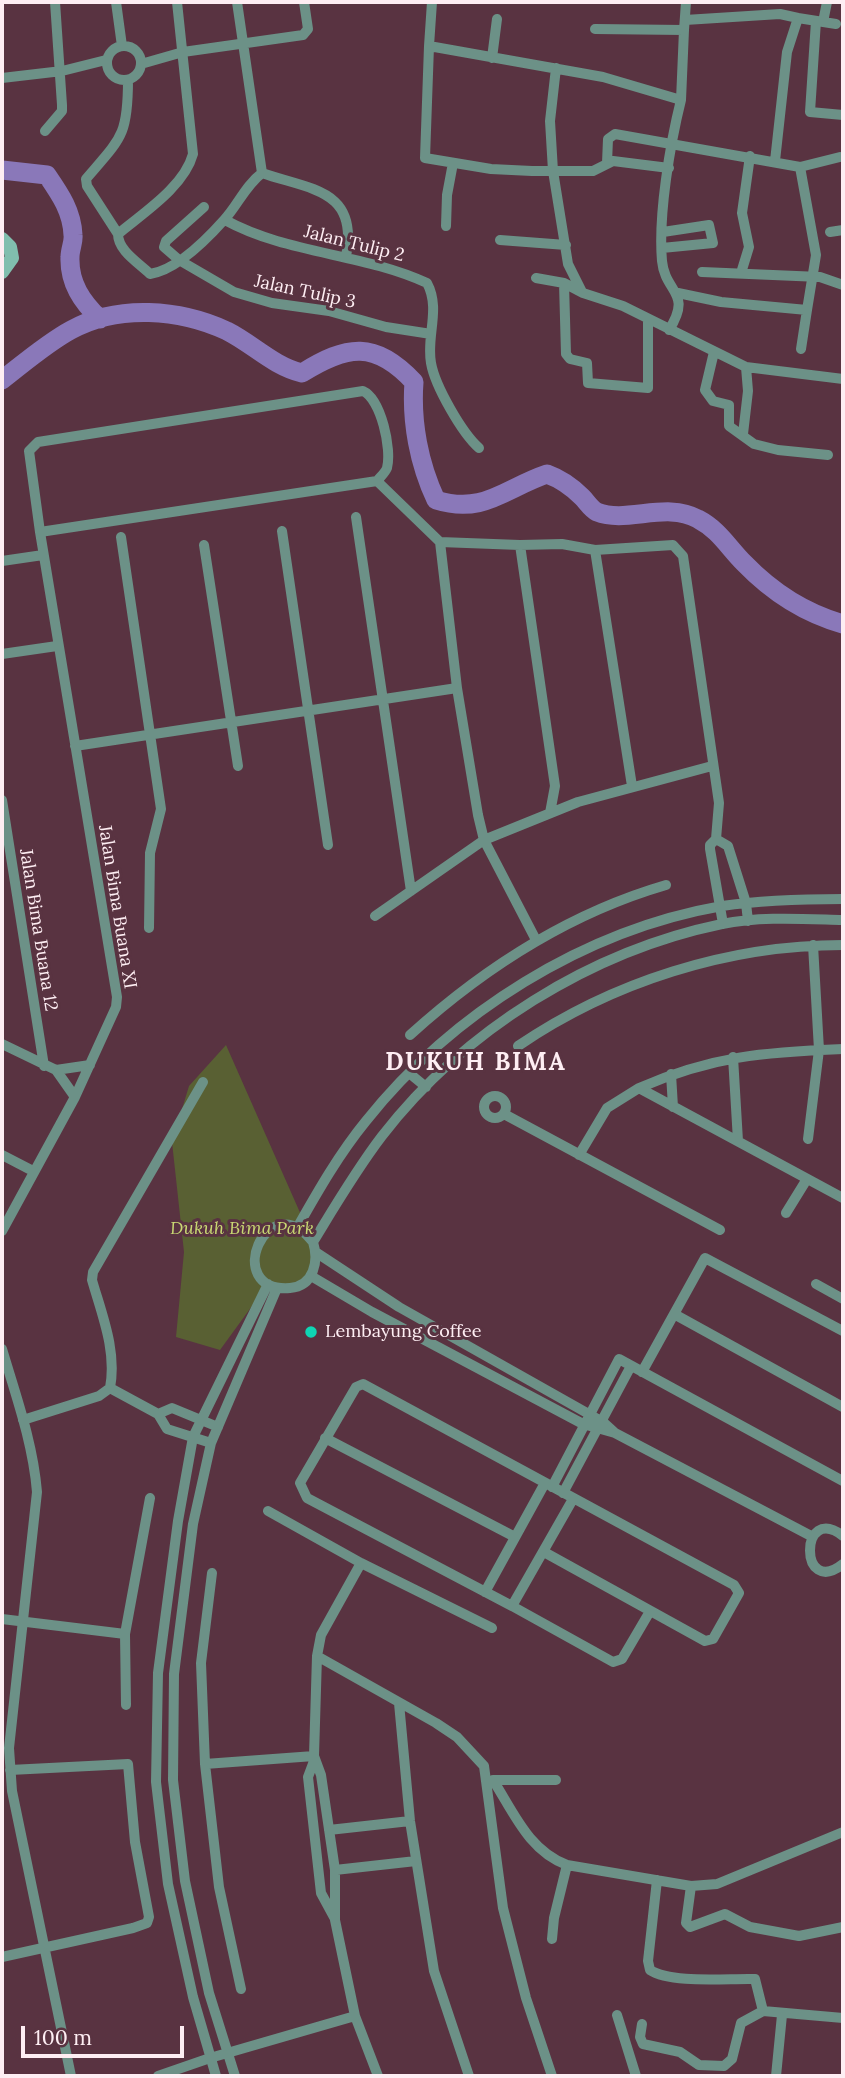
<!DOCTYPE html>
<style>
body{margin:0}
#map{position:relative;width:845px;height:2078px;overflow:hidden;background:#593341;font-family:Lora,serif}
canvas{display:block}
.frame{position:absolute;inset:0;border:4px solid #feeef3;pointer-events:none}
.scale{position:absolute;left:21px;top:2026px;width:163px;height:32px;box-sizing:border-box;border:4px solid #feeef3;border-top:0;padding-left:9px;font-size:21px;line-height:24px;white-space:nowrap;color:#feeef3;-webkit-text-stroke:5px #593341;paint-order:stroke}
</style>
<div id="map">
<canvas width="845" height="2078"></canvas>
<div class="frame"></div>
<div class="scale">100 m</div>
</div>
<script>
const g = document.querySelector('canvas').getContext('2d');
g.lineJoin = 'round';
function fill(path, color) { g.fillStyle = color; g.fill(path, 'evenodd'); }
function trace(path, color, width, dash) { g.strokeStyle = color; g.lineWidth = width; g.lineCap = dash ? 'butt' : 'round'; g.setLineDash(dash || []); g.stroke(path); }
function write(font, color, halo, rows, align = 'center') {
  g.font = font + ' Lora,serif'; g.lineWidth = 6; g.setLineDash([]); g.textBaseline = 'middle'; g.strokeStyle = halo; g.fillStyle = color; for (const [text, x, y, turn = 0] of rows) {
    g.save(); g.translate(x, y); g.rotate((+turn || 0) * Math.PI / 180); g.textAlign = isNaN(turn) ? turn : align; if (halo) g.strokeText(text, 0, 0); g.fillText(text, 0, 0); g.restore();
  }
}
fill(new Path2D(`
 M226,1045L313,1242L315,1268L292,1288L268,1284L220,1350L176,1337L184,1252L172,1142L189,1086Z`), '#596033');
trace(new Path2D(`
 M2,170L47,175C60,194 72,211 73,235C74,242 70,249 70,257C69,283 82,302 100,319
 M2,380C24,363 47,343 71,330C118,304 180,309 227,331C253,344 273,366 302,373C347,345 375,340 414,382C411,422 419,464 436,500C484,515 505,488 547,474C561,479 571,486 582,497C587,502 591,509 597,512C627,524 666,501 698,519C719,530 728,547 744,563C772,592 804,613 843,624`), '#8a78b9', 19);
trace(new Path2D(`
 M116,2L122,46
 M237,2L262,173
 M432,2L429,46L603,77L681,100L684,30
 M685,20L780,14L798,18
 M816,21L810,112L843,115
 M823,22L827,2
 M595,29L684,30L686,2
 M107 63a17 17 0 1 1 34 0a17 17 0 1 1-34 0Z
 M429,46L425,158L491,169L532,171H593L613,161L669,168
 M492,58L497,19
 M141,64L183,52L303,35L308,29L304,2
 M556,68L550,121L553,171L568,264L582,292
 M2,78L62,71L106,60
 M128,80C128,136 121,138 86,179L87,186L118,234C118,251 139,263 150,274C177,270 207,239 224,220C238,205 245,186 262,173
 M45,131L62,111V105L55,2
 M775,161L787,52L798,18L836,24
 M607,163L608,139L615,134L800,167L840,157
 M262,173C311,190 359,189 346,257
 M204,207L166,241L164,247L179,260L234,292L272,303L329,311L386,327L431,334
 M225,220C287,254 362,253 427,283C441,309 426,336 431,363C435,386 462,433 479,448
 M446,226L447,195L453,163
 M830,232L843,230
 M118,234C143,213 184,187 193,154L177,2
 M500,240L566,245
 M662,248L713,243L709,225L663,232
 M702,272L820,277L843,285
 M741,273L749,247L742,213L750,156
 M536,278L564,283L583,293L623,306L746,367L843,379
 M564,283L566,354L570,359L587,363L588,383L648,388V319
 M678,293L721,302L807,310L816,255L800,167
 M669,330C693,292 665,293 662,261C658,216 670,144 681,100
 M801,349L807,310
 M714,352L705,390L713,401L729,405V426L754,444L778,450L828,455
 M743,434L748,391L746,367
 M377,481L440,542L457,688L478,815L484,840L536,940
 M356,517L411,891
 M282,531L328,845
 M121,537L161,809L150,853L149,928
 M440,542L520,545
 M204,545L238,766
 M595,550L632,786
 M2,561L43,555
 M2,654L57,646
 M75,746L457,688
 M2,800L44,1066
 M550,813L555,786L520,545L562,544L595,550L673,545L683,556L719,803L716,839L710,845V849L723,924
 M716,839L728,846L746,903L748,921
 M375,916L484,840L578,802L712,766
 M410,1035C484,968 570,913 666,885
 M2,1044L56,1070L90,1065
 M518,1046C612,982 728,945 843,945
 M843,1049C765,1052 712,1056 639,1088L843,1198
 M733,1057L738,1141
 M56,1070L75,1097
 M409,1073L426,1087
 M671,1074L673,1107
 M484 1107a11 11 0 1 1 22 0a11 11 0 1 1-22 0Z
 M504,1114L720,1230
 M808,1139L819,1050L813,945
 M2,1155L33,1171
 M579,1155L607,1108L639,1088
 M786,1213L807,1179
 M297,1228C318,1191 339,1154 366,1121C452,1013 584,930 722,906C762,900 803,899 843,899
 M2,1231L75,1097L116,1007L117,997L40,532L377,481C381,476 385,473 387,468C392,449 381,399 363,391L38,442L29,451L40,532
 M313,1242C267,1183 221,1293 290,1288C314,1286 319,1261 313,1242C335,1206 356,1170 382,1136C464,1030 591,951 722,924C760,916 804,919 843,920
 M317,1253L399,1307L603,1422L615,1433L813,1537
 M311,1276L372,1312L583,1424L615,1433
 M816,1284L843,1299
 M674,1314L843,1407
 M2,1349C16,1396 33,1443 37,1492L9,1748L12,1791L71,2076
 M642,1372L705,1258L843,1331
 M110,1388L158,1414L167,1429L211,1443
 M158,1414L172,1408L218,1427
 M23,1420L99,1396L110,1388C117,1351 102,1315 92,1280L93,1272L203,1082
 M325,1438L515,1537
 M552,1487L619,1359L843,1481
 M563,1493L631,1366
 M573,1499L512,1606L613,1662L622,1659L649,1613
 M268,1511L361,1563L492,1628
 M843,1536C799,1502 799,1599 843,1564
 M361,1563L321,1635L317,1656L314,1756L321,1775L335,1870V1920L355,2016L378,2076
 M485,1592L545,1483
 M512,1606L307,1498L300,1483L356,1387L363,1384L734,1585L739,1593L713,1639L705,1641L544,1552
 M2,1619L125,1634
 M317,1656L436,1723L457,1737L484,1766L503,1908L526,1998L552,2076
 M399,1703L410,1821L434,1971L469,2076
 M126,1705L125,1634L150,1498
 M314,1761L308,1777L321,1893L334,1917
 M205,1764L201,1663L212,1573
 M493,1780C514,1813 529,1851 567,1865L691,1886L717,1884L843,1832
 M493,1780H556
 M329,1830L410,1821
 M335,1870L416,1861
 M657,1880L648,1961L650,1970C671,1984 729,1978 755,1979L763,2011L843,2018
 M691,1886L686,1923L690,1927L725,1914L750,1927L799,1936L843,1927
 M552,1939L554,1918L567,1865
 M2,1957L133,1928L147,1923L149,1917L135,1842L128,1764L10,1770
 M241,1989L219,1887L205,1764L314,1756
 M617,2015L636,2076
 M642,2024L640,2037L643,2044L680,2052L699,2065L724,2066L732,2059L741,2023L763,2011
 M158,2076L210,2058L355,2016
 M216,2076L193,1997L168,1884L156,1782L158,1673L178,1521L193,1437L268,1284
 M235,2076L209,1993L185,1881L173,1780L174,1674L193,1524L211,1443L277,1288
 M776,2076L782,2015`), '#6c9187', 10);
trace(new Path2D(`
 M2,239L10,247L12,258L2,272`), '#81beae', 14);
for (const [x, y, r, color] of [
 [311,1332,7,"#0fd5b4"]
]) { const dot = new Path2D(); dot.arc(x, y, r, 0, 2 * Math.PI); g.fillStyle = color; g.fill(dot); trace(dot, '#593341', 2.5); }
write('18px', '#feeef3', '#593341', [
 ["Jalan Tulip 2",354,244,14],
 ["Jalan Tulip 3",305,292,12],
 ["Jalan Bima Buana XI",117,907,81],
 ["Jalan Bima Buana 12",38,930,81]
]);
write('italic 18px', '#c9d973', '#593341', [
 ["Dukuh Bima Park",242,1229]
]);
write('18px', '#feeef3', '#593341', [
 ["Lembayung Coffee",325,1332]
], 'left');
g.letterSpacing = '2px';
write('bold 24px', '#feeef3', '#593341', [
 ["DUKUH BIMA",476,1063]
]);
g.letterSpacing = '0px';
</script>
